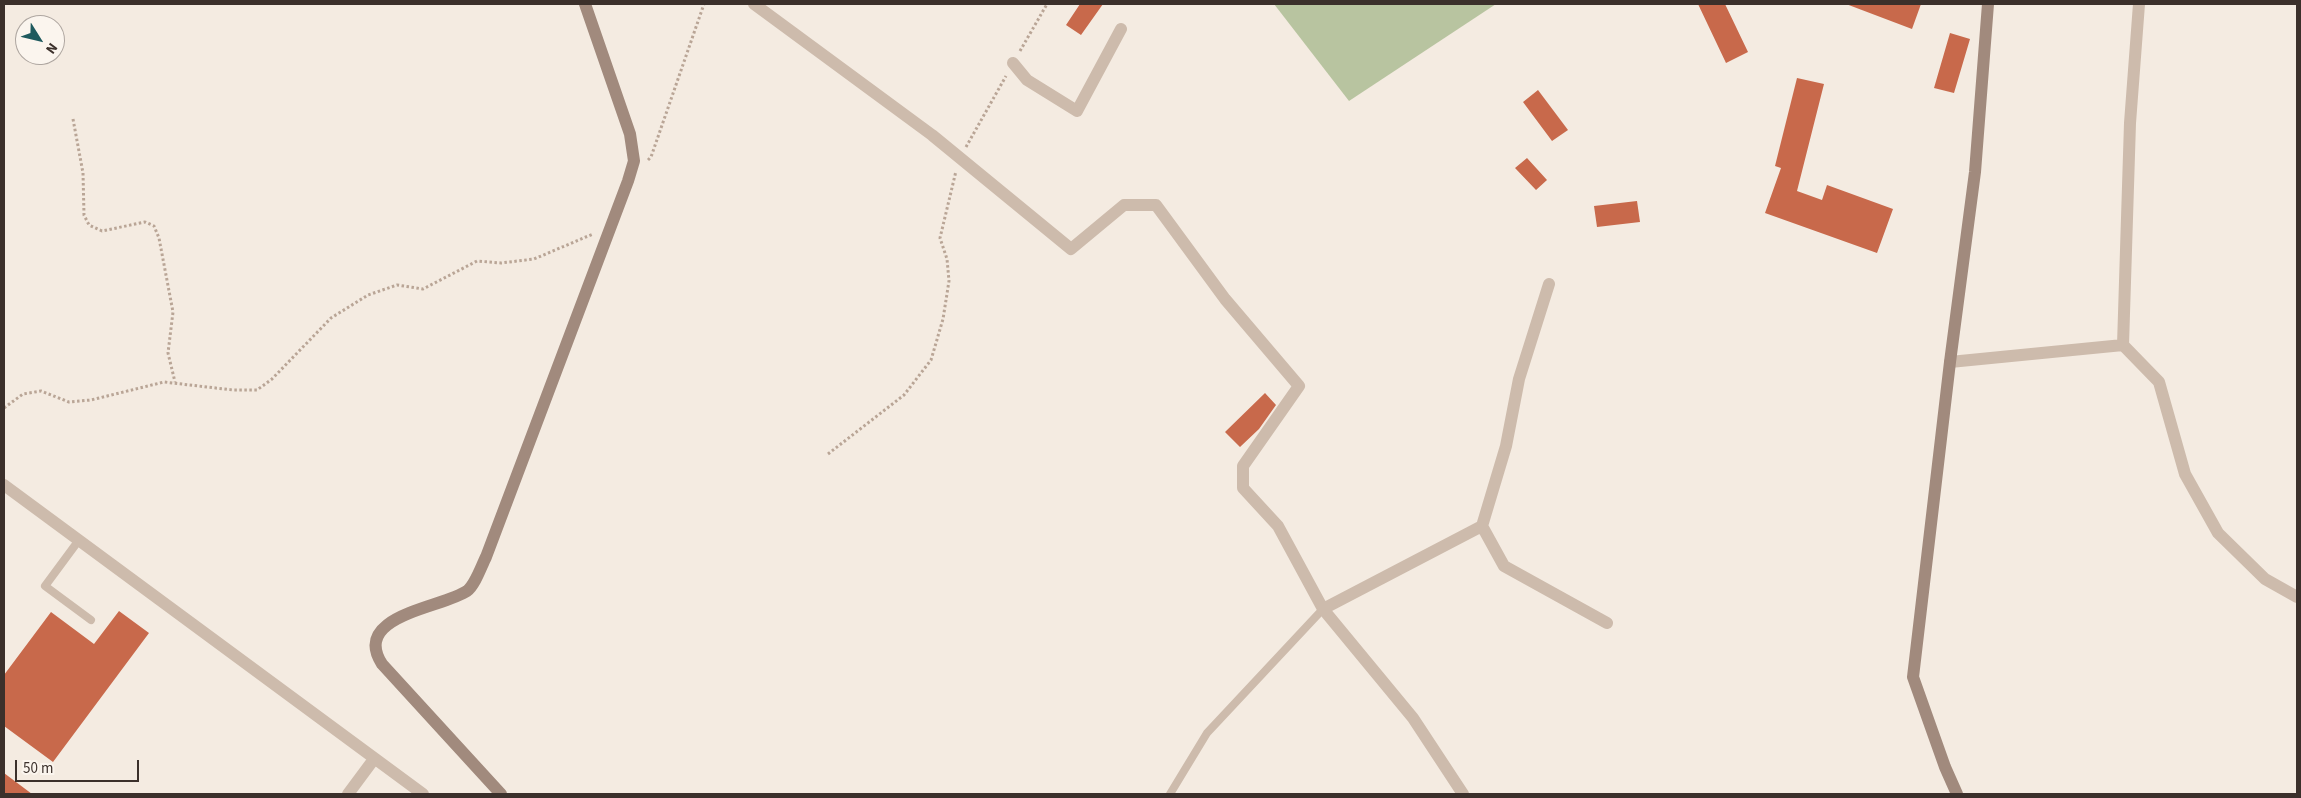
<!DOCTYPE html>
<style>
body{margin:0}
#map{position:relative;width:2301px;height:798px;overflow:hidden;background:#f4ebe1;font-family:"Source Sans 3",sans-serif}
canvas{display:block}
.frame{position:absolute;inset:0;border:5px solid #3b302b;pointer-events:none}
.north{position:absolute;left:15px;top:15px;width:50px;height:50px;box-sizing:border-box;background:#fbf5ee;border:1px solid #aea6a0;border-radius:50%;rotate:126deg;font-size:14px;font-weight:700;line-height:20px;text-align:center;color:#3b302b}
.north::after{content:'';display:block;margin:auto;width:18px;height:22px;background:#1f5a5e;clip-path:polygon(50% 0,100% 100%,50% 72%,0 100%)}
.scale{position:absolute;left:15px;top:760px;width:124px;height:22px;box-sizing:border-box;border:2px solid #3b302b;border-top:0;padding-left:6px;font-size:15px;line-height:18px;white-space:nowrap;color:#3b302b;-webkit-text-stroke:4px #fbf5ee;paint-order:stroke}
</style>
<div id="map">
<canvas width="2301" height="798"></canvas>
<div class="frame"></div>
<div class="north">N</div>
<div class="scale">50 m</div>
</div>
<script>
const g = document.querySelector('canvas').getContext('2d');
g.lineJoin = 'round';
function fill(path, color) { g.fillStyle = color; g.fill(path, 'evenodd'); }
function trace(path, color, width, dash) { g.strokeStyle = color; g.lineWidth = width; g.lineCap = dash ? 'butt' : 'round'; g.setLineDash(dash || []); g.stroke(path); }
fill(new Path2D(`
 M1274,4H1496L1349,101Z`), '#b8c4a0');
fill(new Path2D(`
 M1080,4H1103L1081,35L1066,25Z
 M1698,4H1725L1748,52L1726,63Z
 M1846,4H1921L1912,29Z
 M1950,33L1970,39L1954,93L1934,88Z
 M1797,78L1824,84L1797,191L1822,200L1827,185L1893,209L1877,253L1765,213L1781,168L1775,166Z
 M1538,90L1568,130L1552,141L1523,102Z
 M1527,158L1547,180L1536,190L1515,168Z
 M1637,201L1640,222L1597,227L1594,206Z
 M1265,393L1276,405L1259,429L1240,447L1225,432Z
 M119,611L149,633L53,762L4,726V675L51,612L94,644Z
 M4,773L32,794H4Z`), '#c8694b');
trace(new Path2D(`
 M1020,51L1047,4
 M73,119L83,173L84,215L89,225L102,231L145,222L154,226L159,238L173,312L168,353L175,382
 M966,147L1006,76
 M648,160L651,157L704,4
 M4,408L23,394L41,391L69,402L91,400L164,382L233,390H257L272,379L331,318L368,295L397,285L423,289L477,261L501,263L534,259L593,234
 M828,454L904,395L931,360L943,319L949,281L947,259L940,238L956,171`), '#b9a596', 3, [2.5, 2.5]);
trace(new Path2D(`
 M79,540L45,586L91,620
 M1170,794L1207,733L1323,609`), '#cdbbac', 8);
trace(new Path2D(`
 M754,4L932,135L1071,249L1124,205H1156L1225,299L1299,386L1243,466V488L1278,526L1323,609L1413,718L1463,794
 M2139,4L2130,123L2123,345L2159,382L2185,474L2218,533L2265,579L2297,597
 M1013,63L1027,80L1077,111L1121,29
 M1950,362L2123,345
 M4,485L423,794
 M1482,526L1504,566L1607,623
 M1323,609L1482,526L1506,446L1519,379L1549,284
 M348,794L374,759`), '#cdbbac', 12);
trace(new Path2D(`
 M501,794L382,664C351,615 442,608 467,591C475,585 481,567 486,557L628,181L634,161L630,134L585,4
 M1957,794L1945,767L1913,677L1950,362L1975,172L1988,4`), '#a18a7d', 12);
</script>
